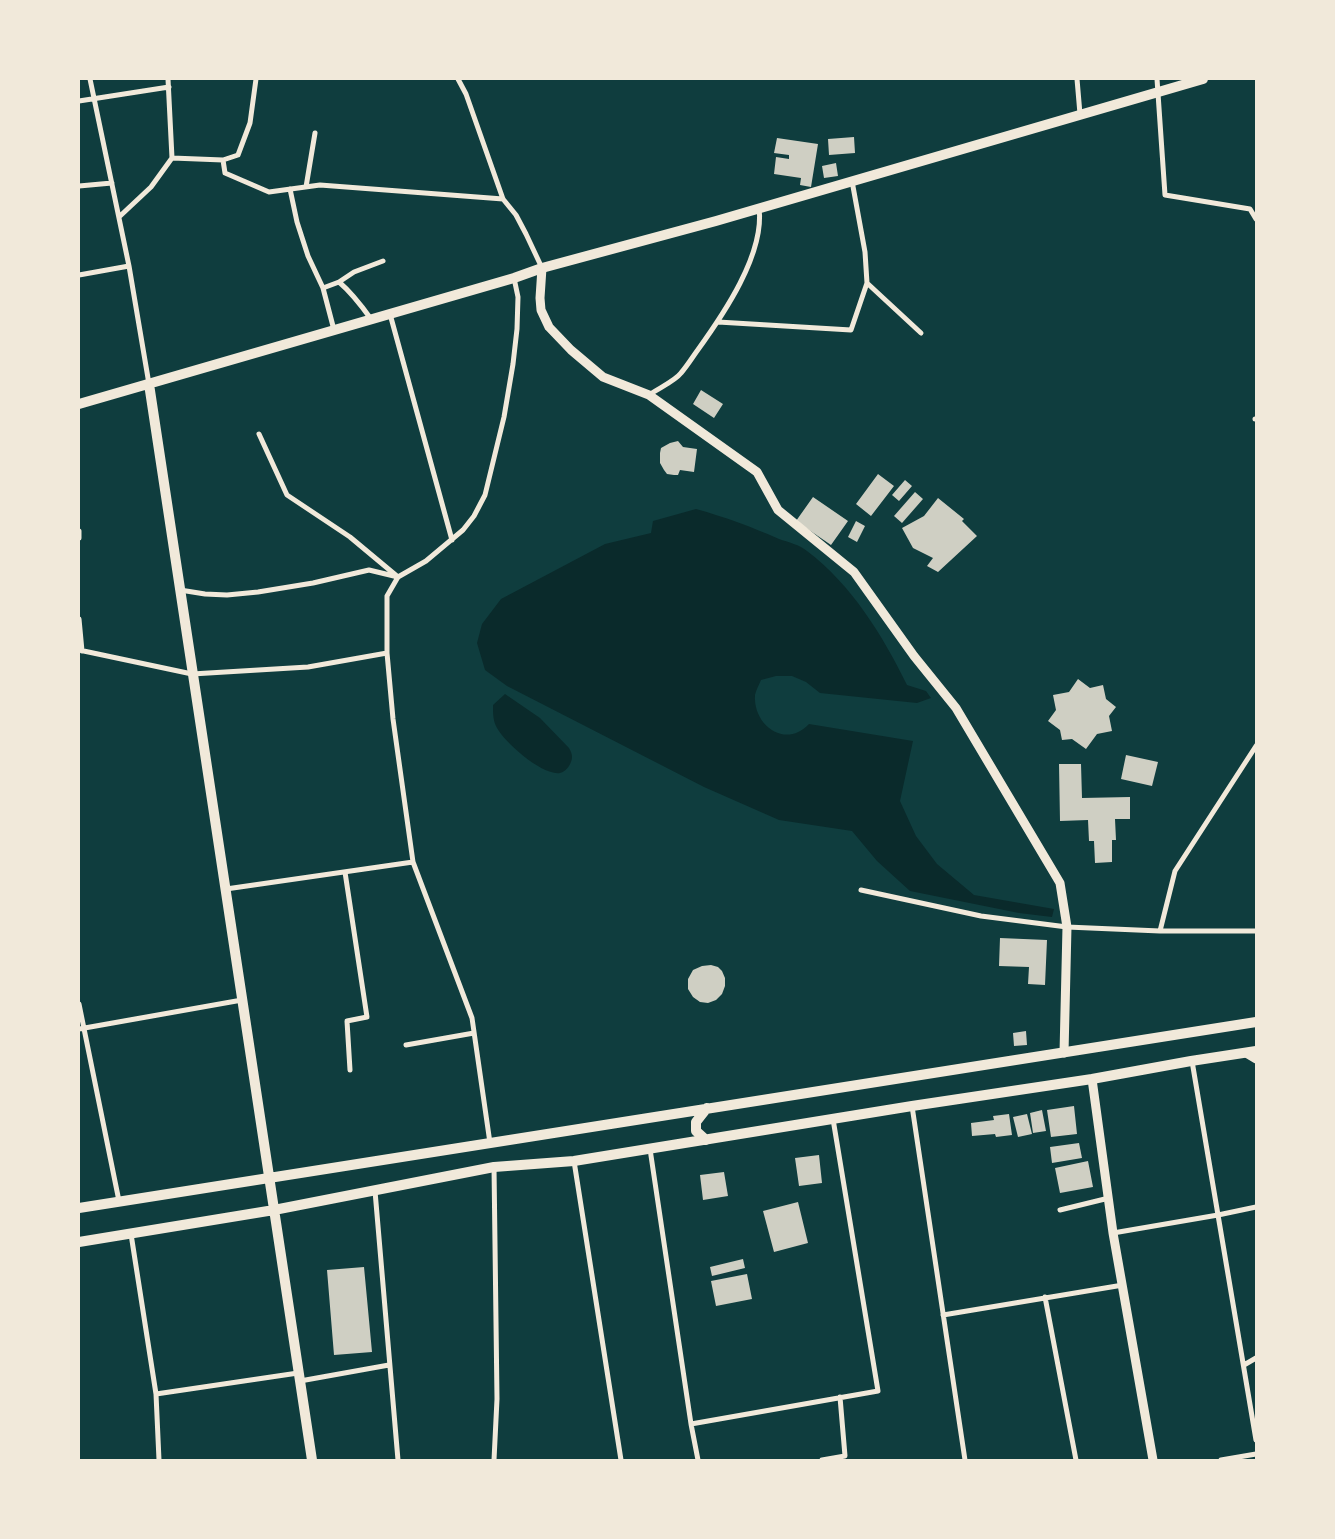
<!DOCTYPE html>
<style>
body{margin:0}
#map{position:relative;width:1335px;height:1539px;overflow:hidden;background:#0f3d3e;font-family:"Public Sans",sans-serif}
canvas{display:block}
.frame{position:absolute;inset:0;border:80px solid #f1e9da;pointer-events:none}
</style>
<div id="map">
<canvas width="1335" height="1539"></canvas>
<div class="frame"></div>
</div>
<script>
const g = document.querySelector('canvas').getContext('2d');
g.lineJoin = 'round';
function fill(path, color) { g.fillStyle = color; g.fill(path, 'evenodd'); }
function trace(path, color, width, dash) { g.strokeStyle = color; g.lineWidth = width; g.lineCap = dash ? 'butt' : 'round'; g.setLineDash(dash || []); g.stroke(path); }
fill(new Path2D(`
 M696,509C725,517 752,527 779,539C788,542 800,545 807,551C852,585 883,636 907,685L926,691L931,698L917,703L820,693L806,682L792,676H776L761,680C759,685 756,690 755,695C753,726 786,749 809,724L913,741L900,801L916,836L937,864L974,895L1054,909L1052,917L1019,913L910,891L877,861L852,831L779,820L704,787L507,686L485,670L477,643L482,624L501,599L605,544L651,533L653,521Z
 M505,694L540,718L569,748C573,755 573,759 569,766C567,769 564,772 560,773C543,776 505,743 497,728C493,721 493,714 493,705Z`), '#0a2a2b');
fill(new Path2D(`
 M854,137L855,153L829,155L828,139Z
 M777,138L818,144L811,187L800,185L801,178L774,174L776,157L789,159V155L774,153Z
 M836,163L838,176L824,178L822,166Z
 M701,390L723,404L714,418L693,404Z
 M678,441L683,447L697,449L694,472L680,470L678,475H674L667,474L664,470L660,463V453L661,448L670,443Z
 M878,474L894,486L871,516L856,504Z
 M905,480L912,486L899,501L892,495Z
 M915,492L923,499L902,523L894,516Z
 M813,497L848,521L831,545L796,521Z
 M938,498L964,519L962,521L977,536L938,572L927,566L933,558L913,548L902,528L924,516Z
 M856,521L865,526L857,542L848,537Z
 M1078,679L1090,688L1103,685L1106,699L1116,707L1109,716L1112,731L1097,734L1086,749L1072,739L1062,740L1060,730L1048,721L1056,710L1053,695L1069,692Z
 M1126,755L1158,762L1152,786L1121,779Z
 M1059,764H1081L1082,798L1130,797V819H1115L1116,840H1112V862L1095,863L1094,841H1089L1088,820L1060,821Z
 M1000,938L1047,940L1045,985L1028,984L1029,967L999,966Z
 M711,965L718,967L722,971L725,978V986L722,994L716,1000L708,1003L700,1002L693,997L688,989V979L693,970L702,966Z
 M1026,1031L1027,1045L1014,1046L1013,1033Z
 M1074,1106L1077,1134L1051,1137L1047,1110Z
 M1042,1110L1046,1131L1033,1133L1030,1113Z
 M1009,1114L1012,1135L996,1137L995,1134L972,1136L971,1123L994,1120L993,1116Z
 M1027,1114L1032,1134L1018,1137L1013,1117Z
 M1079,1143L1082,1158L1052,1163L1050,1147Z
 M819,1155L822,1183L799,1186L795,1158Z
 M1088,1161L1093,1187L1060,1193L1055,1168Z
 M724,1172L728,1196L703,1200L700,1175Z
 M798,1202L808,1243L774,1252L763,1211Z
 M743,1259L745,1268L712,1276L710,1267Z
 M364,1267L372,1352L334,1355L327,1270Z
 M747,1274L752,1299L716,1306L711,1281Z`), '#cfcfc3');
trace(new Path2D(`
 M90,79L129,266L149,384
 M168,79L172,158
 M458,79L466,94L503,199L516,215L526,234L542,268
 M1077,79L1080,114
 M1157,79L1165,195L1250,209L1256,219
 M79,101L169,87
 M172,158L223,160L225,173L269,192L320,185L503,199
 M223,160L238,155L250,123L256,79
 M852,181L865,252L867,283L921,333
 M79,186L112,183
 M306,187L315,133
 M290,189L297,222L308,256L323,288L334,330
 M119,217L151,187L172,158
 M79,275L129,266
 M339,282L354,272L383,261
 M323,288L339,282C352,293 361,305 371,319
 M390,314L452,540
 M718,322L851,330L867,283
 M649,395C659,388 675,381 681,373C687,366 692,358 697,351C723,315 765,254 759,208
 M1255,419H1256
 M259,434L287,495L350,537L398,577L387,596V653L393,719L413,862L472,1018L490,1143
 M79,531V538
 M180,590L205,594L227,595L258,592L313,583L369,570L398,577L426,561L463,530L474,516L485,495L504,417L513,364L517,329L518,297L514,278
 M79,619L82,651
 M79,650L192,674L308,667L387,653
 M345,872L367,1017L347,1021L350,1070
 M226,889L413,862
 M861,890L981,916L1067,927L1160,931H1256
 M1160,931L1175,871L1256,746
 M79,1004L119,1201
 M79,1029L242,1000
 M406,1045L474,1033
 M1192,1061L1256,1440
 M912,1106L965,1460
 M650,1149L691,1424L698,1460
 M574,1161L621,1460
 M494,1167L497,1399L494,1460
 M375,1191L398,1460
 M1060,1210L1109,1198
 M1113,1233L1218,1215L1256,1207
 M131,1234L156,1394L159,1460
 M1045,1297L1076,1460
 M943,1315L1123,1285
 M1244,1365L1256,1358
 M300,1381L389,1365
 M156,1394L298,1373
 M691,1424L878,1391L833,1119
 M822,1460L845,1456L840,1397
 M1221,1460L1256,1454`), '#f1e9da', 5);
trace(new Path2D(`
 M542,268L540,298L541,310L549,327L571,350L603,377L649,395L757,472L778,510L854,572L914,656L956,708L1060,883L1067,927L1064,1053
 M1246,1053L1256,1059
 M1092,1079L1113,1233L1153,1460`), '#f1e9da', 9);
trace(new Path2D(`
 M149,384L312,1460
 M79,404L514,278L542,268L716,221L1203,79
 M706,1140L696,1131V1122L707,1108
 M79,1208L1256,1022
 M79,1242L274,1210L494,1167L574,1161L912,1106L1092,1079L1191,1061L1256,1051`), '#f1e9da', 10);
</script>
